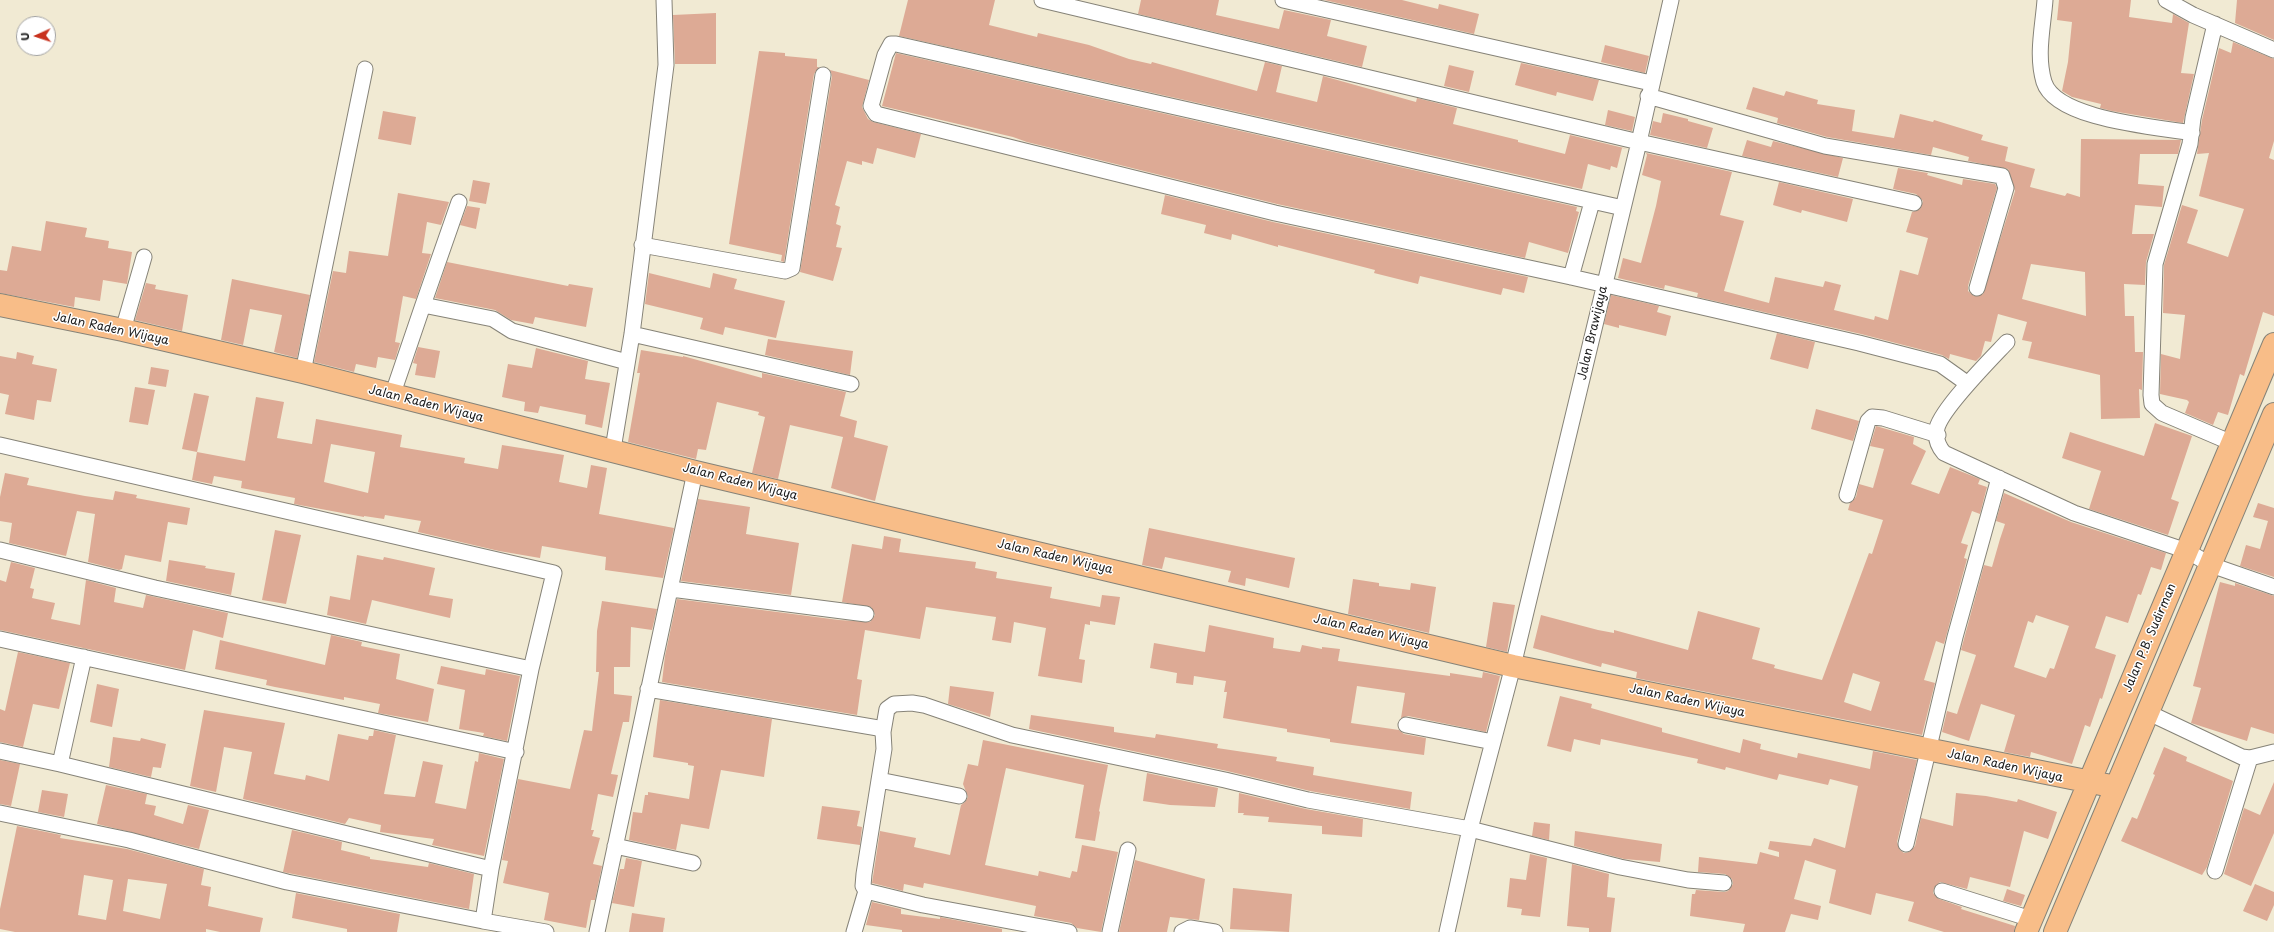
<!DOCTYPE html>
<style>
body{margin:0}
#map{position:relative;width:2274px;height:932px;overflow:hidden;background:#f1ead3;font-family:"Playpen Sans",sans-serif}
canvas{display:block}
.north{position:absolute;left:16px;top:16px;width:40px;height:40px;box-sizing:border-box;background:#fff;border:1px solid #a4a4a4;border-radius:50%;rotate:267deg;font-size:11px;font-weight:700;line-height:16px;text-align:center;color:#1c1c1c}
.north::after{content:'';display:block;margin:auto;width:14px;height:18px;background:#c8321e;clip-path:polygon(50% 0,100% 100%,50% 72%,0 100%)}
</style>
<div id="map">
<canvas width="2274" height="932"></canvas>
<div class="north">U</div>
</div>
<script>
const g = document.querySelector('canvas').getContext('2d');
g.lineJoin = 'round';
function fill(path, color) { g.fillStyle = color; g.fill(path, 'evenodd'); }
function trace(path, color, width, dash) { g.strokeStyle = color; g.lineWidth = width; g.lineCap = dash ? 'butt' : 'round'; g.setLineDash(dash || []); g.stroke(path); }
function write(font, color, halo, rows, align = 'center') {
  g.font = font + ' "Playpen Sans",sans-serif'; g.lineWidth = 3; g.setLineDash([]); g.textBaseline = 'middle'; g.strokeStyle = halo; g.fillStyle = color; for (const [text, x, y, turn = 0] of rows) {
    g.save(); g.translate(x, y); g.rotate((+turn || 0) * Math.PI / 180); g.textAlign = isNaN(turn) ? turn : align; if (halo) g.strokeText(text, 0, 0); g.fillText(text, 0, 0); g.restore();
  }
}
fill(new Path2D(`
 M908,0H995L989,25L1037,37L1038,33L1089,45L1129,59L1151,64L1152,62L1257,91L1265,62L1282,66L1276,92L1317,102L1323,76L1416,102L1417,98L1457,108L1453,124L1518,140V142L1565,154L1570,135L1628,149L1622,148L1617,168L1611,166L1610,170L1588,164L1582,189L899,36Z
 M1141,0H1219L1216,15L1279,29L1284,10L1331,20L1327,36L1367,46L1362,67L1138,14Z
 M1324,0H1402L1438,9L1439,4L1479,14L1474,34Z
 M2059,0H2131L2129,17L2172,23L2173,14L2189,23L2181,73L2194,74L2183,123L2112,111L2100,108L2101,104L2072,97L2062,91L2068,62L2072,22L2057,20Z
 M2237,0H2274V40L2235,23Z
 M716,13V64H675L673,15Z
 M2233,42L2274,59V141L2269,158L2274,160V316L2263,312L2244,376L2240,374L2228,415L2218,412L2213,425L2185,413L2189,402L2187,400L2160,394L2161,354L2180,359L2185,315L2163,313L2164,265L2182,205L2198,210L2187,243L2228,257L2244,209L2199,196L2209,153L2197,154L2202,120L2219,48L2231,53Z
 M1605,45L1649,56L1645,73L1601,62Z
 M759,51L785,53V56L817,59V67H819L814,74L784,262L781,261L782,255L729,244Z
 M896,53L1577,207L1576,211L1579,212L1568,253L1529,242L1525,258L1277,204L1027,142L1013,137L882,106Z
 M1521,63L1599,80L1593,101L1557,92L1556,96L1515,85Z
 M1449,65L1474,71L1469,92L1444,86Z
 M830,70L869,80L862,107L868,119L873,122L921,134L915,158L877,148L873,164L862,161V165L847,161L835,205L840,207L836,224L841,226L836,247L842,248L833,281L800,272L832,76Z
 M1753,87L1784,96L1786,91L1818,100L1817,104L1855,110L1852,131L1894,138L1900,114L1933,122L1934,120L1983,135L1981,140L2008,147L2005,161L2035,169L2030,187L2065,196L2067,193L2080,197L2081,139L2181,140L2178,154H2140L2138,184L2164,186L2162,207L2135,205L2132,234H2154L2146,262L2145,285L2124,284L2125,316H2134L2135,352H2143L2142,390L2139,389L2140,418L2101,419L2100,375L2028,358L2032,342L2022,340L2027,322L1998,314L1991,342L1985,341L1981,356L1976,361L1950,354L1949,359L1942,355L1861,334L1697,297L1698,293L1665,285L1664,289L1618,278L1623,258L1641,263L1656,206L1661,181L1642,175L1647,155L1646,153L1732,172L1720,215L1744,221L1724,291L1769,303L1775,277L1823,287L1825,281L1841,285L1834,310L1874,320L1875,316L1888,320L1900,270L1918,275L1928,238L1906,232L1912,212L1920,209L1923,201L1916,194L1893,189L1898,168L1928,173L1927,175L1962,185L1963,179L1995,184L1997,188L1968,286V291L1974,296L1983,294L2015,191L2008,169L1968,161L1969,157L1933,147L1931,155L1827,137L1777,123L1778,118L1746,109ZM2031,264L2085,272L2086,316L2022,299Z
 M1608,110L1635,117L1632,131L1605,125Z
 M383,111L416,117L411,145L378,139Z
 M1663,113L1688,119V121L1713,128L1707,148L1650,135L1653,121L1661,123Z
 M1747,140L1771,147L1773,141L1843,158L1838,177L1742,156Z
 M473,180L490,183L486,204L469,201Z
 M1779,182L1853,199L1847,222L1802,210L1801,213L1773,205Z
 M398,193L449,202L441,225L427,222L422,253L431,254L416,299L403,296L395,342L400,343L395,360L378,357L376,368L356,364L354,372L314,362L333,271L346,273L349,251L388,256Z
 M1165,195L1273,222L1528,277L1524,293L1503,288L1501,295L1420,276L1418,284L1374,273L1375,270L1278,245V247L1232,234L1231,240L1204,233L1206,225L1161,214Z
 M467,206L480,208L476,229L460,225Z
 M46,221L87,228L85,237L109,241L108,248L132,252L127,284L103,280L100,301L75,297L74,307L0,293V270L7,271L12,246L41,251Z
 M447,262L568,286L569,284L593,288L586,327L535,317L533,324L511,320L495,310L435,298Z
 M649,273L710,288L713,273L737,279L734,289L785,301L776,338L725,327L723,335L700,329L703,318L645,304Z
 M232,279L310,295L297,358L274,352L282,315L250,309L243,345L221,340Z
 M146,283L156,285L155,289L188,295L182,331L135,320Z
 M1611,295L1659,306L1657,312L1671,316L1666,336L1619,325V328L1604,324Z
 M1777,333L1815,342L1808,369L1770,359Z
 M768,339L853,351L850,375L765,355Z
 M418,347L440,351L435,378L415,375L417,364L413,363Z
 M536,348L588,361L585,379L610,383L602,428L585,424L586,415L540,406L538,413L524,411L525,402L502,397L508,364L532,368Z
 M641,350L683,357V356L762,378V373L846,392L840,416L857,421L854,437L888,446L875,501L831,488L843,437L790,425L778,479L752,473L765,417L758,415L759,412L717,402L706,450L698,449L696,459L628,442L640,373H637Z
 M17,352L34,356L32,364L57,369L51,402L37,400L34,420L5,414L9,395L0,393V356L16,359Z
 M151,367L169,370L166,387L148,384Z
 M135,387L155,390L148,425L129,422Z
 M194,393L209,396L197,452L245,461L256,397L284,402L277,438L312,444L316,419L402,435L400,447L465,458L464,463L498,469L502,445L564,455L559,482L587,488L591,465L607,468L599,514L674,528L663,578L605,570L606,557L542,546L540,558L499,551L418,532L421,521L385,515L384,519L364,516V517L294,504L295,498L241,488L242,481L214,476L212,484L192,480L197,452L182,449ZM331,444L375,452L368,493L324,482Z
 M1816,409L1859,421L1853,441L1811,429Z
 M2155,423L2192,436L2171,499L2179,502L2168,535L2089,509L2101,471L2062,458L2070,432L2144,456Z
 M1876,426L1914,437L1913,444L1926,451L1911,484L1939,494L1950,467L1980,479L1978,484L1987,487L1980,514L1972,511L1961,543L1968,545L1964,558L1967,559L1944,644L1936,641L1924,680L1935,683L1922,735L1636,678L1637,672L1602,663L1601,667L1533,648L1541,615L1598,630L1614,633V630L1688,650L1698,611L1760,628L1752,659L1775,665L1774,668L1822,680L1869,553L1872,554L1883,520L1848,510L1850,503L1856,497L1859,484L1873,488L1884,449L1870,446ZM1853,673L1880,682L1871,711L1844,702Z
 M5,473L29,478L27,485L85,496L113,500L115,491L137,495L136,498L190,508L187,525L168,522L161,562L125,555L122,569L119,570L88,562L95,514L77,511L66,556L9,543L12,523L0,521V497Z
 M2004,493L2071,522L2166,553L2161,570L2151,567L2141,595L2138,594L2128,623L2106,616L2095,648L2116,655L2102,699L2100,698L2090,727L2085,725L2072,764L2031,752L2030,757L2004,752L2015,715L1981,704L1969,741L1942,732L1947,711L1957,714L1976,655L1961,650L1984,565L1992,567L2000,539L2005,524L1996,521ZM2036,615L2069,626L2054,669L2050,668L2046,678L2014,667L2028,621L2033,623Z
 M698,499L750,507L746,534L799,543L791,595L681,581Z
 M2258,503L2274,508V577L2240,566L2246,545L2260,549L2268,521L2253,517Z
 M1149,528L1295,558L1289,588L1246,578L1245,586L1228,582L1231,571L1165,557L1162,569L1142,565Z
 M275,530L301,535L286,604L262,600Z
 M884,536L901,539L899,552L976,562L975,568L997,572L996,578L1052,587L1050,598L1100,607L1102,595L1120,597L1115,625L1090,621V625L1085,624L1079,659L1085,660L1082,683L1038,676L1046,628L1014,622L1011,643L992,640L996,617L926,607L920,639L865,630L857,679L862,680L857,715L662,682L665,656L677,599L839,620L870,622L875,615L871,607L842,602L852,544L882,549Z
 M357,555L383,560L384,557L435,568L429,595L453,599L450,618L372,600L366,624L327,615L330,596L350,600Z
 M169,560L206,566L205,568L235,573L231,595L166,581Z
 M11,562L35,568L30,588L34,589L32,598L55,603L51,619L80,625L86,580L116,588L114,602L143,608L146,595L228,613L223,638L193,630L185,670L0,630V580L6,582Z
 M1353,579L1379,583V586L1410,590L1411,583L1436,587L1429,633L1348,614Z
 M2220,582L2235,586V583L2274,596V734L2251,727L2247,741L2191,723L2201,688L2193,686Z
 M602,601L657,609L652,630L631,627L630,667H614V694L632,696L629,722H623L611,774L618,775L613,797L598,794L591,830H594L592,836L600,838L593,864L602,866L595,900H591L586,928L544,920L549,893L503,883L508,861L502,860L518,779L570,789L584,730L592,731L599,672H596L597,631Z
 M1493,602L1515,605L1507,652L1486,647Z
 M1209,625L1274,638L1273,648L1300,652L1302,645L1322,649V647L1340,649L1338,661L1450,676V673L1482,678L1483,672L1500,676L1486,732L1408,716L1401,718L1405,693L1357,686L1351,723L1399,730L1404,734L1426,738L1424,755L1330,742V739L1287,732V729L1223,718L1227,692H1224L1226,681L1194,676L1193,685L1176,683L1177,673L1150,668L1154,643L1205,652Z
 M331,635L362,642L361,646L400,654L396,679L434,689L428,722L378,713L380,704L344,697V700L275,687L266,685L267,680L215,669L220,640L325,665Z
 M18,652L70,663L59,709L33,704L23,747L0,742V709L5,711Z
 M441,666L485,675L486,669L520,676L507,741L483,736L484,733L459,729L465,690L437,684Z
 M97,684L119,689L112,727L90,722Z
 M950,686L994,692L990,717L948,704Z
 M1560,696L1592,704L1591,708L1662,728V732L1740,753L1743,739L1761,744L1760,749L1797,758L1798,753L1870,769L1873,751L1917,760L1897,842L1900,850L1904,853L1909,852L1915,846L1921,818L1953,826L1956,793L1986,796L2017,802L2018,799L2057,812L2048,839L2024,831L2010,887L1970,877L1967,889L1940,882L1934,888L1933,893L1939,899L1962,907L1961,909L2015,926L2014,932H1944L1908,921L1914,902L1876,893L1871,915L1829,903L1836,870L1805,860L1794,899L1821,906L1818,920L1791,914L1785,932H1743L1745,924L1690,916L1692,894H1695L1696,890L1724,892L1728,891L1733,884L1732,879L1725,874L1698,872L1699,857L1757,864L1760,852L1779,857V852L1768,849L1770,841L1811,846L1814,838L1845,848L1858,786L1830,779L1828,785L1779,774L1777,780L1726,767L1725,770L1697,763L1698,759L1601,739L1600,745L1574,739L1571,752L1547,746Z
 M660,700L772,719L764,777L721,770L709,829L681,824L676,850L629,840L633,812L642,813L645,795H648V792L689,799L694,766L688,765V763L653,757Z
 M204,710L285,723L274,774L305,780L306,775L329,781L338,734L368,740L369,736H373L374,730L396,735L384,794L415,797L423,761L443,765L435,803L466,809L475,761L478,762L479,753L504,759L484,856L432,845L434,839L380,832L381,825L349,818L345,824L243,799L252,752L224,747L216,792L190,786Z
 M1031,715L1114,727V732L1155,738L1156,734L1218,744L1217,748L1277,757L1276,761L1314,767L1313,775L1412,792L1410,809L1310,791L1227,771L1029,729Z
 M113,737L140,741L141,738L166,744L161,768L153,767L151,777L109,767Z
 M983,740L1108,765L1099,811L1100,812L1095,841L1075,838L1084,785L1006,768L985,865L1038,876L1039,871L1070,878L1072,871L1077,872L1082,845L1118,852L1101,932L1077,928L1071,923L1034,916L1036,906L924,883L923,888L904,884L903,891L872,883L880,831L916,838L914,847L950,855L961,805L965,802L968,797L963,784L968,764L978,766Z
 M2164,747L2187,757L2186,761L2233,781L2207,867L2202,875L2121,841L2132,817L2137,819L2155,775L2153,774Z
 M0,760L20,764L11,806L0,804Z
 M1147,773L1218,788L1215,807L1170,805L1143,801Z
 M2274,782V833L2251,886L2224,874L2244,808L2260,815Z
 M106,785L147,794L145,804L156,806L154,815L183,824L188,805L209,810L199,849L97,824Z
 M42,790L68,794L64,817L38,812Z
 M1239,793L1306,809L1363,819L1362,837L1322,834V826L1268,822L1269,817L1243,815L1244,813H1238Z
 M822,806L860,811L857,826L862,827L860,845L817,839Z
 M1534,822L1550,824L1549,840L1532,836Z
 M17,826L61,835L60,838L127,849L204,869L201,885L211,887L208,906L263,918L260,932H220L206,929V932H15L0,929V909ZM84,875L113,880L106,920L78,915ZM128,879L167,884L160,919L123,911Z
 M292,830L342,842L341,850L370,857V859L428,867L429,863L474,874L469,909L283,872Z
 M1575,831L1662,844L1660,862L1624,859L1574,846Z
 M1530,854L1547,858L1540,917L1521,915L1522,909L1507,907L1510,878L1526,880Z
 M626,858L642,861L634,907L612,903L620,869H624Z
 M1135,860L1205,879L1199,920L1170,917L1167,932H1119Z
 M1572,864L1609,874L1607,897L1615,898L1611,932H1589V928L1567,926Z
 M2255,884L2274,892V905L2267,921L2243,911Z
 M1233,888L1292,894L1289,932L1230,929Z
 M2007,889L2025,895L2021,906L2003,901Z
 M296,893L400,914L397,932H347V929L292,918Z
 M872,902L901,909V914L940,919V917L1002,929V932H902V930L866,925Z
 M632,913L665,918L663,932H629Z`), '#ddaa95');
const minor = new Path2D(`
 M1042,0L1639,142L1914,203
 M1283,0L1651,83
 M2045,0C2043,27 2036,55 2044,82C2056,120 2158,127 2192,133
 M2166,0L2193,15L2274,50
 M2215,24L2193,118L2190,144L2155,264L2151,395L2152,404L2162,413L2232,443
 M1648,96L1825,146L2002,176L2006,188L1977,288
 M1623,208L896,44H891L885,55L871,106L876,114L1275,213L1571,277L1859,343L1940,364L1968,384
 M642,245L785,271L792,268L823,75
 M1571,277L1592,202
 M423,305L459,202
 M123,330L144,257
 M632,334L851,384
 M2007,342C1992,358 1942,408 1937,428C1935,437 1938,446 1944,453L2074,513L2187,551L2211,565L2274,587
 M303,372L365,69
 M392,396L423,305L493,319L512,331L627,362
 M0,445L554,573L531,669L491,869L60,764L0,751
 M613,449L632,334L666,65L664,0
 M1847,495L1868,421L1872,417L1883,418L1938,435
 M0,550L155,588L531,669
 M671,589L866,614
 M0,639L516,752
 M648,689L878,728L883,732L884,749L864,874L863,886L866,891L923,905L1069,932
 M2147,712L2242,757L2250,758L2274,752
 M1406,725L1493,742
 M883,732L887,709L894,704L912,703L924,705L1012,735L1225,780L1308,800L1470,829L1620,867L1688,880L1724,883
 M60,764L84,657
 M879,780L959,796
 M0,813L129,840L287,882L483,921
 M1906,844L1955,637L1999,478
 M615,846L693,863
 M491,869L483,921L546,932
 M2215,871L2250,758
 M1942,891L2031,919
 M597,932L695,472
 M854,932L866,891
 M1110,932L1128,850
 M1182,932L1190,928L1215,932
 M1447,932L1470,829L1513,666L1639,142L1671,0`);
const trunk = new Path2D(`
 M0,305L123,330L303,372L695,472L1513,666L2116,787
 M2026,932L2274,344
 M2055,932L2274,414`);
trace(minor, '#868378', 17);
trace(trunk, '#868378', 24);
trace(minor, '#fff', 15);
trace(trunk, '#f8bd88', 22);
write('12px', '#1c1c1c', '#fff', [
 ["Jalan Raden Wijaya",111,329,12],
 ["Jalan Brawijaya",1593,333,-77],
 ["Jalan Raden Wijaya",426,404,14],
 ["Jalan Raden Wijaya",740,482,14],
 ["Jalan Raden Wijaya",1055,557,13],
 ["Jalan Raden Wijaya",1371,632,13],
 ["Jalan P.B. Sudirman",2150,638,-67],
 ["Jalan Raden Wijaya",1687,701,12],
 ["Jalan Raden Wijaya",2005,766,12]
]);
</script>
